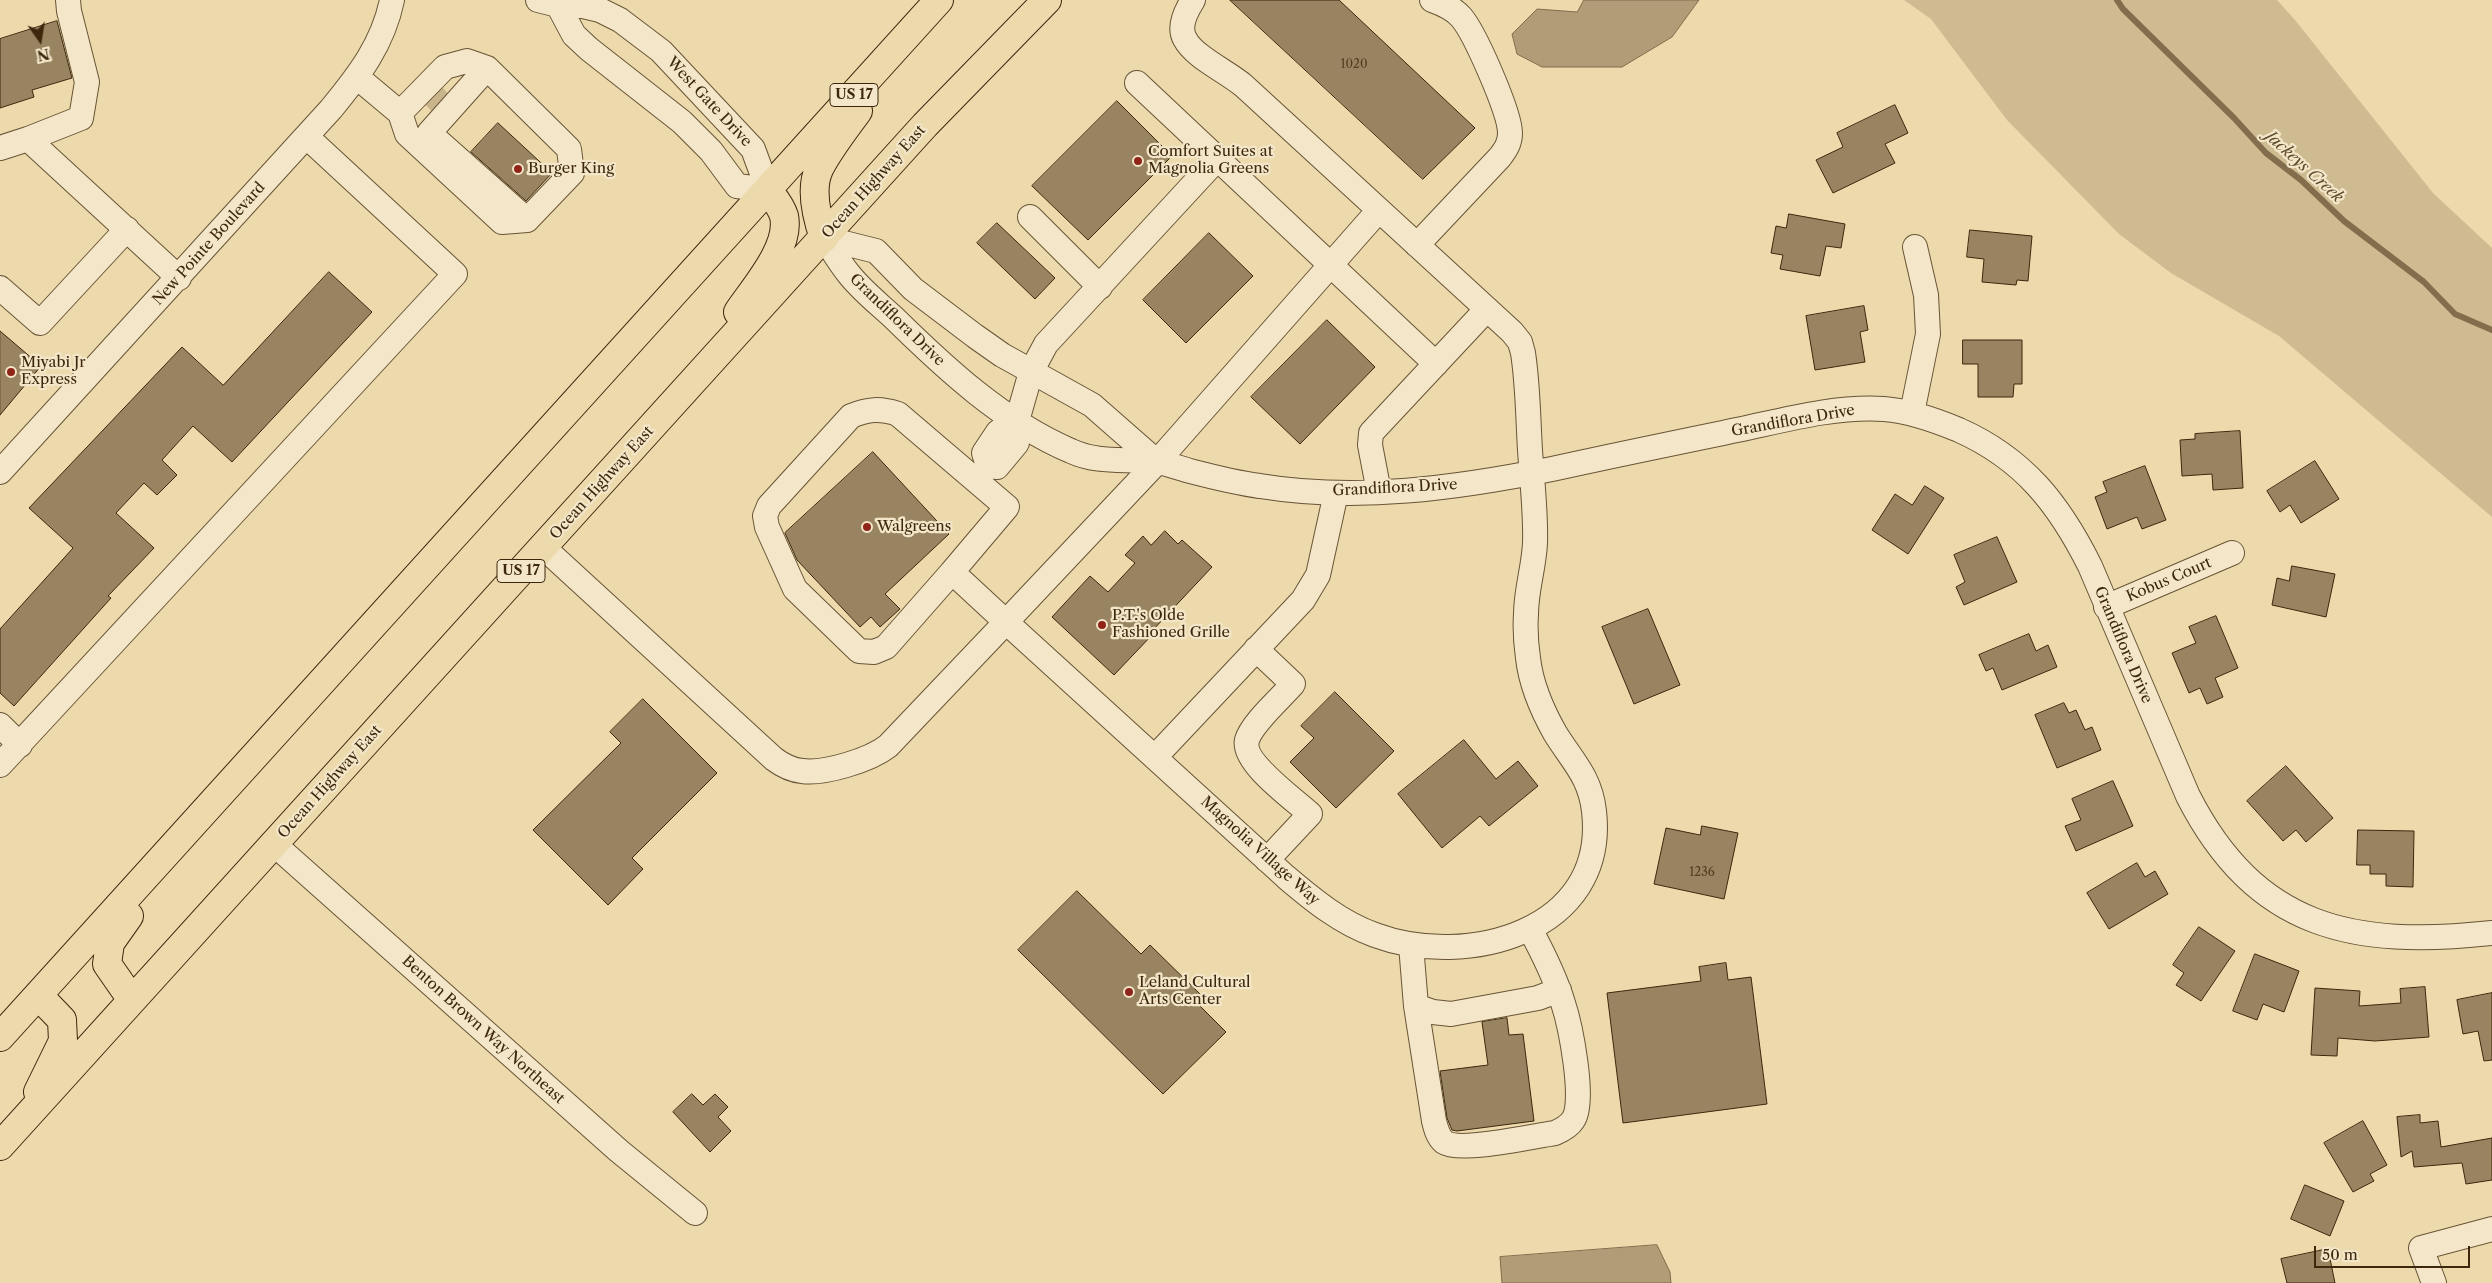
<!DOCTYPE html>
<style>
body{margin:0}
#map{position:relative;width:2492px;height:1283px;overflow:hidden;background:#ecd9ac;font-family:"Libre Caslon Text",serif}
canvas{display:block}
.north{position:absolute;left:15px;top:15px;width:50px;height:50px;-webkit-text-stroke:4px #f3e6c9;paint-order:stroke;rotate:167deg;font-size:14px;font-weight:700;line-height:20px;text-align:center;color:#3d270d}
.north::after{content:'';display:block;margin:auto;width:18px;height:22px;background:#3d270d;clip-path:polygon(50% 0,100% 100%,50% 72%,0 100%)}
.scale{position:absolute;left:2314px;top:1246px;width:156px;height:22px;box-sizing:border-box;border:2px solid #3d270d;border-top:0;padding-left:6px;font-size:15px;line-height:18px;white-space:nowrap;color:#3d270d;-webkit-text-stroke:4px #f3e6c9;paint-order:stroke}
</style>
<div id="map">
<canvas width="2492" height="1283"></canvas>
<div class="north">N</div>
<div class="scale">50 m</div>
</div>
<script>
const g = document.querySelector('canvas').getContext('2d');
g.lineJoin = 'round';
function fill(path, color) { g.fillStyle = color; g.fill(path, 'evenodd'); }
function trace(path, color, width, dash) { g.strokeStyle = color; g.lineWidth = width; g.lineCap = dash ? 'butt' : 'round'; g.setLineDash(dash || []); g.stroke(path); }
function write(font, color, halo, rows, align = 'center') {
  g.font = font + ' "Libre Caslon Text",serif'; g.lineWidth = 4.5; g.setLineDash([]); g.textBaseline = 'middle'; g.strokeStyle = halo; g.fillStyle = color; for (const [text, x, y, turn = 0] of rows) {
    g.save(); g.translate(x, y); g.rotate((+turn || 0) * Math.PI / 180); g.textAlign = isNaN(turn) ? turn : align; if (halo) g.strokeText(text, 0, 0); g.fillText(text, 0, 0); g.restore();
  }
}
fill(new Path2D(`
 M1904,0H2277L2295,20L2433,193L2492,248V517L2279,336L2171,273L2119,234L2007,120L1931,19Z`), '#cebb91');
const water = new Path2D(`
 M1584,0H1699L1672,37L1622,67H1542L1517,54L1512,34L1537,9L1577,12Z
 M1657,1245L1670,1272L1671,1283H1502L1500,1257Z`);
fill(water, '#b09c76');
trace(water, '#826d4c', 1);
trace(new Path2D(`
 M2117,0L2123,9L2234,118L2266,153L2301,180L2344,221L2424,282L2455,314L2492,330`), '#826d4c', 6);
const building = new Path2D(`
 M1230,0H1339L1475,128L1423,179Z
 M57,21L72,78L32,90L34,97L0,108V39Z
 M1117,101L1172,156L1088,240L1032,186Z
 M1895,105L1908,133L1885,144L1895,163L1833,193L1816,160L1843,147L1837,133Z
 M498,123L552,173L526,201L471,152Z
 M1789,214L1845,224L1841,248L1826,246L1820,276L1780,269L1783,255L1771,253L1776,226L1786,228Z
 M997,223L1055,278L1035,299L977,243Z
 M1970,230L2032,236L2028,281L2017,280L2016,285L1982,282L1984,259L1967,257Z
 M1209,233L1253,276L1186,343L1143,300Z
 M329,272L372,312L232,462L193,426L162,460L177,475L157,495L144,483L116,513L154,548L108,596L111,598L14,706L0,693V629L73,548L29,508L182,347L223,385Z
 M1864,306L1868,330L1860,332L1865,362L1815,370L1806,316Z
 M1327,320L1375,367L1300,444L1251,397Z
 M0,331L41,366L0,415Z
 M1963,340H2022V384H2014L2013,397H1978V364H1963Z
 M2240,431L2243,488L2213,490L2212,474L2182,476L2180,440L2195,439V434Z
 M873,452L949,534L885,594L900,609L880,627L871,617L860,627L797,560L785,533Z
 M2315,461L2339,499L2301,523L2290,505L2280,512L2267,491Z
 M2145,466L2166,520L2142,529L2137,517L2107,529L2095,497L2107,492L2103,482Z
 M1925,486L1944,498L1908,554L1872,530L1895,494L1912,505Z
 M1165,531L1178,544L1182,540L1212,567L1151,632L1153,634L1114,675L1052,617L1090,576L1108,592L1135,563L1125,555L1143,536L1151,545Z
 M1997,537L2017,582L1964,605L1956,587L1965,582L1954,555Z
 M2292,566L2335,574L2326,617L2272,605L2277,578L2289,581Z
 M1648,609L1680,685L1634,704L1602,627Z
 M2216,616L2238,668L2215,678L2223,697L2207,704L2200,688L2189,693L2172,653L2196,643L2189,627Z
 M2029,634L2036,651L2048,645L2057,667L2002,690L1993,668L1986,671L1979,655Z
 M1335,692L1394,751L1336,808L1290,762L1314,738L1301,726Z
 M643,699L717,773L632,858L643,869L608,905L533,830L621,743L610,732Z
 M2064,703L2069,713L2076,710L2085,730L2092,727L2101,750L2057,768L2035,715Z
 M1464,740L1496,779L1518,761L1538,786L1489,826L1480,816L1442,848L1398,794Z
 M2286,766L2333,818L2306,842L2296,830L2283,841L2247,801Z
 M2113,781L2133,826L2076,851L2065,826L2081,820L2072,799Z
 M1702,826L1738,833L1724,899L1654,884L1666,828L1700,835Z
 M2358,830L2414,831L2413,887L2386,886V874H2370V865H2357Z
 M2137,863L2145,877L2155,871L2168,894L2109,929L2087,893Z
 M1077,891L1141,954L1150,945L1203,997L1197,1003L1226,1032L1163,1094L1018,950Z
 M2199,927L2235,951L2201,1001L2176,985L2184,973L2173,965Z
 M2255,954L2299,971L2284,1012L2263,1004L2257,1020L2233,1011Z
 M1726,963L1728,980L1751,977L1767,1104L1623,1123L1607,993L1701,981L1699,967Z
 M2425,987L2429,1037L2375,1041L2338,1038L2337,1056L2311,1055L2315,988L2360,991L2359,1006L2401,1003L2400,989Z
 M2492,993V1060L2484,1061L2478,1031L2463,1034L2457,1000Z
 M1507,1018L1509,1035L1523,1034L1534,1121L1457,1131L1452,1130L1447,1118L1440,1071L1488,1065L1482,1022Z
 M692,1094L703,1105L715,1094L728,1107L718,1117L731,1131L710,1152L673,1112Z
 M2420,1115V1123L2438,1121L2441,1147L2492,1138V1180L2466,1184L2462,1163L2414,1167L2412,1151L2401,1157L2397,1117Z
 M2363,1121L2387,1165L2370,1174L2374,1181L2353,1192L2324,1143Z
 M2305,1185L2344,1201L2330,1236L2291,1219Z
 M2328,1249L2335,1283H2287L2281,1259Z`);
fill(building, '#988460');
trace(building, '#3d270d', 1);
trace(new Path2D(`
 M425,104L446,85`), '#c9b58c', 24, [24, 12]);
const minor = new Path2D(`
 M68,0L69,11L87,82L81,118L28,139L179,278
 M538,0L558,5L583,6L600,10L620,20L661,51L753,149L768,190L737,186L711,151L682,122L589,49L574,35L558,5
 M1193,0C1186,11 1178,27 1185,39C1194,57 1228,72 1244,86C1333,168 1422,250 1512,332L1520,342L1523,353C1528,385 1528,418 1530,450C1532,481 1536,513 1535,543C1534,567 1526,590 1526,614C1525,628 1526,644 1528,658C1531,685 1542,710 1555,733C1572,761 1590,776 1594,811C1608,932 1466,969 1375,935C1341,923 1313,900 1286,877L1006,622L1157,462L1379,210
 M487,68L429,133L527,220
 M357,77L400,113L407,134L502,222L527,220L572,173L569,149L487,68L467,61L445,67L400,113
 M1137,83L1436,364
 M0,148L28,139
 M1030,217L1100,287
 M824,238C832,249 839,262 848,273C861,290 879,304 894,318C946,369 1003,422 1071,451C1099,464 1126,458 1156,462C1167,463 1179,468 1190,471C1213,477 1237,483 1260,486C1357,502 1457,488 1552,469C1615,455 1679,442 1742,429C1788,419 1836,406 1884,409C1910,411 1935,420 1959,430C2024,459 2059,504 2090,566L2188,796C2256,929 2353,948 2492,933
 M824,238L876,251L913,289L975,336L1002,355L1092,405L1157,462
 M1417,245L1500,157C1506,149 1510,143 1510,133C1510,113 1475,33 1461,17C1453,8 1443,4 1432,0
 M0,288L40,323L127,229
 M1912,413L1928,334L1926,295L1915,247
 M1017,421L1031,372L1046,344L1217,159
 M1017,421V443L997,467L988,466L984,453L998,432Z
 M0,472L331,109C359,75 383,44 392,0
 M1379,492L1370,445L1371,433L1487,309
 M543,547L774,759C782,765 791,770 802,771C825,774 870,760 888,746L1006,622L952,572L1007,507L898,414C880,408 868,409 851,416L769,506L765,516L767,527L795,589L859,651L874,652L886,647L952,572
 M2106,607L2232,553
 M1256,649L1293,684C1281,698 1252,723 1247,740C1241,762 1295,800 1310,814L1267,860
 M0,725L20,745
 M1155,757L1303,600L1318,575L1336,493
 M0,765L455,274L307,137
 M274,844L619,1151L695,1213
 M1411,945L1416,1006L1434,1121C1436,1129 1438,1137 1444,1142C1460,1153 1533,1136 1555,1133C1562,1130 1569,1126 1573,1120C1586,1102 1570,1024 1563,1003C1555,977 1543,953 1530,929
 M1416,1006L1433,1012L1451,1014L1538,998L1559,990
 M2434,1283L2421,1248L2492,1229`);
const highway = new Path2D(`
 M824,238C817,218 810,189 819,169C829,149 845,129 858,111
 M738,312C754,288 791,247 784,216C781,206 774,198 768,190
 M129,916L110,943L107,964L132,1000
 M38,995L62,1020L63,1041L38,1092
 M0,1037L939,0
 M0,1146L925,125L1047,0`);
trace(minor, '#695435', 26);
trace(highway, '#3d270d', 30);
trace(minor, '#f3e6c9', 24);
trace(highway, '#ecd9ac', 28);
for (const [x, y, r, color] of [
 [1138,161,5,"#8f2418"],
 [518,169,5,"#8f2418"],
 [11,372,5,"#8f2418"],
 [867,527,5,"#8f2418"],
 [1102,625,5,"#8f2418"],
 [1129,992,5,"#8f2418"]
]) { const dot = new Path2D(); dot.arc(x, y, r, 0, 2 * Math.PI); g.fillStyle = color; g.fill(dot); trace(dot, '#f3e6c9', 2); }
write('12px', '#543e22', null, [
 ["1020",1354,65],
 ["1236",1702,873]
]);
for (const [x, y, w] of [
 [854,95,48],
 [521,571,48]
]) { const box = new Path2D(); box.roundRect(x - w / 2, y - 11.5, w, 23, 4); g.fillStyle = '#f3e6c9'; g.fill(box); trace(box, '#3d270d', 1); }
write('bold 14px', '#3d270d', null, [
 ["US 17",854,95],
 ["US 17",521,571]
]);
write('15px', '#3d270d', '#f3e6c9', [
 ["West Gate Drive",709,102,47],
 ["Ocean Highway East",874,182,-48],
 ["New Pointe Boulevard",209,244,-48],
 ["Grandiflora Drive",897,320,44],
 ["Grandiflora Drive",1793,421,-10],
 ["Ocean Highway East",602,483,-48],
 ["Grandiflora Drive",1395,488,-3],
 ["Kobus Court",2169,580,-23],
 ["Grandiflora Drive",2123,645,67],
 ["Ocean Highway East",330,782,-48],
 ["Magnolia Village Way",1260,851,42],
 ["Benton Brown Way Northeast",483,1030,42]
]);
write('15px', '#3d270d', '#f3e6c9', [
 ["Comfort Suites at",1148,152],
 ["Magnolia Greens",1148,169],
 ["Burger King",528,169],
 ["Miyabi Jr",21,363],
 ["Express",21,380],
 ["Walgreens",877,527],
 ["P.T.'s Olde",1112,616],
 ["Fashioned Grille",1112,633],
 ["Leland Cultural",1139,983],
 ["Arts Center",1139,1000]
], 'left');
write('italic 16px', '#604a2c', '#f3e6c9', [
 ["Jackeys Creek",2304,167,42]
]);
</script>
